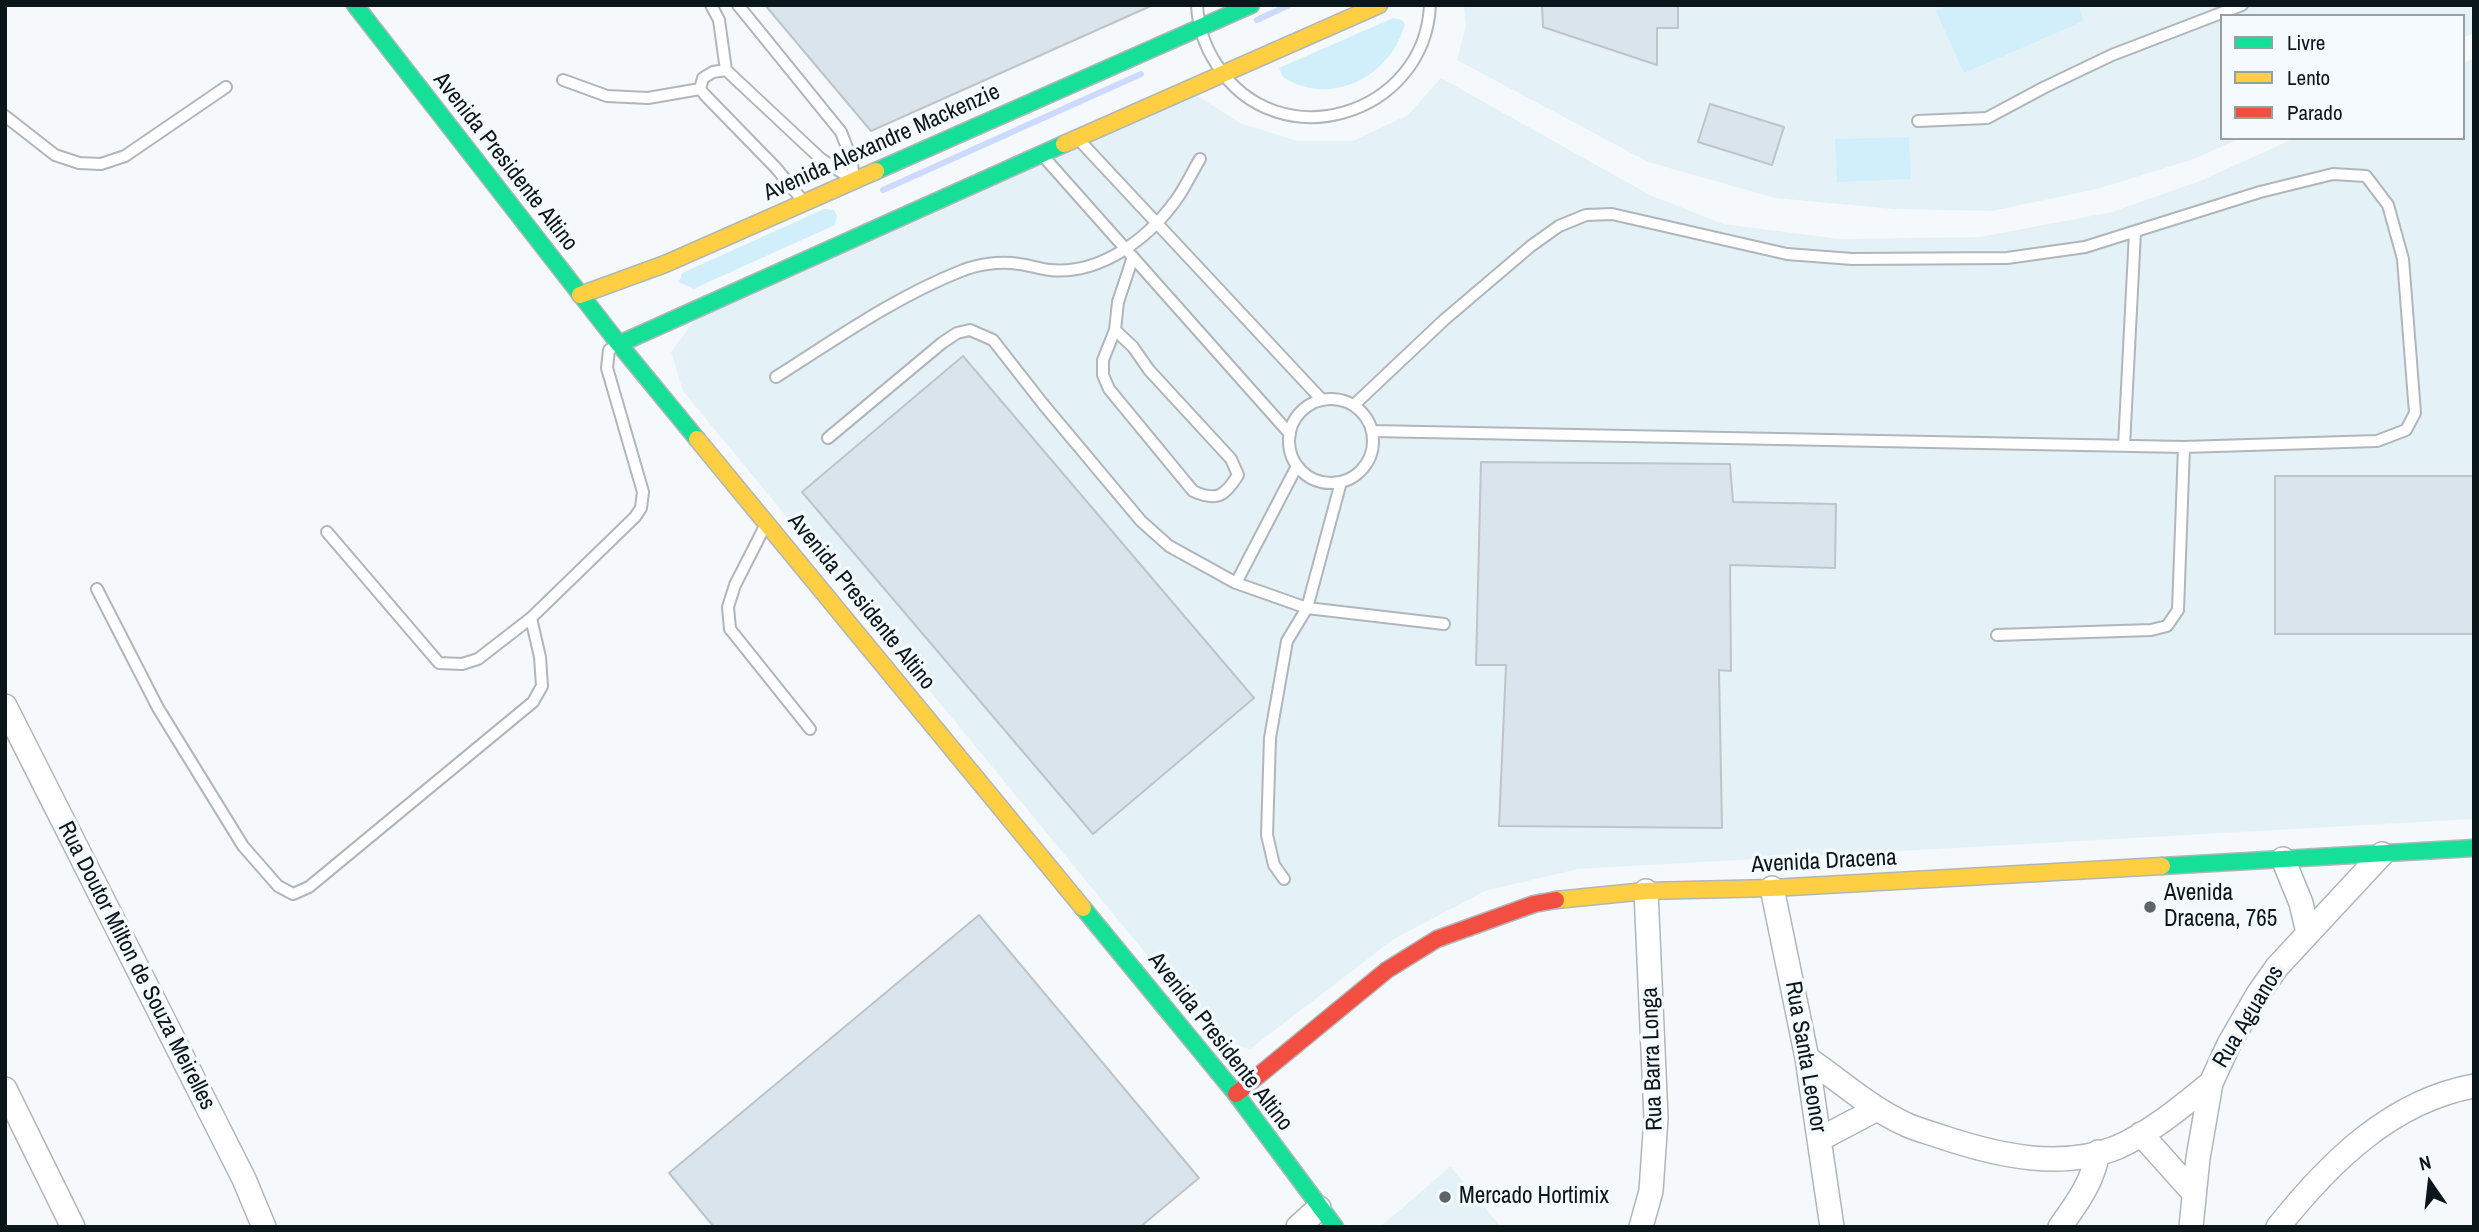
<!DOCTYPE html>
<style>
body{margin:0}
#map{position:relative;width:2479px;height:1232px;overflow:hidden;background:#f6f9fb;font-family:"Archivo Narrow",sans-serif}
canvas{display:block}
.frame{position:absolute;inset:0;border:7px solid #0b161b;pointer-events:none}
.legend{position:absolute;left:2220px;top:14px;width:245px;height:126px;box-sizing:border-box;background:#f4fafd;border:2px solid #979fa3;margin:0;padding:9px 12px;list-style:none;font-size:21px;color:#0b161b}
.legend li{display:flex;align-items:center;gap:14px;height:35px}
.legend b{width:35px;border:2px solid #979fa3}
.north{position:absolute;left:2395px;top:1148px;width:70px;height:70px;-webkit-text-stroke:5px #f4fafd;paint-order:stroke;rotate:346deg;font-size:19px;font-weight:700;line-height:28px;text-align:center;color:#0b161b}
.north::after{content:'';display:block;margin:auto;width:24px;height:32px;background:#0b161b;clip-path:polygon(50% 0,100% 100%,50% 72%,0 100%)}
</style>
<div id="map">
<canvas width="2479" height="1232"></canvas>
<div class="frame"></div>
<ul class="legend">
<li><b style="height:9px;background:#16e098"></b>Livre</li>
<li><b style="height:9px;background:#ffcf43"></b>Lento</li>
<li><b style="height:9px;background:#f24e42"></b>Parado</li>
</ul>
<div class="north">N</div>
</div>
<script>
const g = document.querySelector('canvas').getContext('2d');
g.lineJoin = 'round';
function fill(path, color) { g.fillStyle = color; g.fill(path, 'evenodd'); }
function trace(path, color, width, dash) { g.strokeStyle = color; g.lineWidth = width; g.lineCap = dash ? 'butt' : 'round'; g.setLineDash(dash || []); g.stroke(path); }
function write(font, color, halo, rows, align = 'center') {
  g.font = font + ' "Archivo Narrow",sans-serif'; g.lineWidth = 7; g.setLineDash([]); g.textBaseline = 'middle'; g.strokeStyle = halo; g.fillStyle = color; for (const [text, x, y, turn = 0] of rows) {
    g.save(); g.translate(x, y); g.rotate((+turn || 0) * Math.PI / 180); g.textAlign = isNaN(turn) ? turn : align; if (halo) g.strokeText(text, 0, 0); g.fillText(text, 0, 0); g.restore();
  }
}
fill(new Path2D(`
 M1464,5H2474V33L2463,38V16H2222V138H2241L2194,159L2097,189L1992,211L1893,209L1775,198L1648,162L1457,60L1466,26Z
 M2474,58V819L1578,869L1485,891L1394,939L1250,1049L1217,1040L683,391L671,352L695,320L1196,95L1240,123L1297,141H1353L1408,115L1441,78L1650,195L1723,224L1841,239L1980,237L2112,212L2200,181L2295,138H2463V63Z
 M1451,1167L1501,1227H1380L1450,1167Z`), '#e4f2f8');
fill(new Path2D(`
 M1949,5H2078L2084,21L1964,73L1936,11Z
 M1393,18L1402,20L1405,24C1391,77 1330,108 1283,77L1279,68Z
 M1909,137L1911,179L1837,182L1835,139Z
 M824,209L834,210L837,216L835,225L702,285L694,289L679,282L682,273Z`), '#d1effa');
trace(new Path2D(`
 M1257,20L1289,5
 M883,190L1141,74`), '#cbdafe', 6);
const building = new Path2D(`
 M765,5H1153L871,131Z
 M1542,5H1678V28H1657V65L1543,27Z
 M1710,104L1784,127L1772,165L1698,142Z
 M963,356L1254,698L1093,834L802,492Z
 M1481,462L1730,464L1733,502L1836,504L1835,568L1730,565L1731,671L1719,670L1722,828L1499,826L1506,665H1476Z
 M2275,476H2474V634H2275Z
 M979,915L1199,1178L1140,1227H714L669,1173Z`);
fill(building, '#dae4ed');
trace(building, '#bfc4c8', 2);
const lane = new Path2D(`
 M711,5L719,20L726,70
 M738,5L841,132L851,158L854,177
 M1197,5C1198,27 1205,47 1217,65C1278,160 1425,116 1430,5
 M563,80L607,96L648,98L700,89
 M5,116L55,155L79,163L101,164L125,156L226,87
 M1918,121L1987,118L2045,87L2112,55L2242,5
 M1080,141L1322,400
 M1043,156L1290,434
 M803,201L776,168L704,94L700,89L703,78L713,72L726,70L821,159L849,177
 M1115,330L1133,347L1149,370L1231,459L1238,475C1225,496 1217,502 1193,491L1109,389L1103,375V360L1115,330L1118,302L1133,257
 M776,377C836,339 895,297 961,271C978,264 1000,261 1019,264C1029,265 1040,269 1050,270C1100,275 1148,239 1176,200C1185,188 1192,172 1200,159
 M1289 441a42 42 0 1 1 84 0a42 42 0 1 1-84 0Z
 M1354,405L1444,320L1531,246L1559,226L1586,215L1612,214L1787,254L1852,259L2007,258L2085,247L2260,192L2333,174L2366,176L2388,205L2403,259L2415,413L2406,430L2377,441L2184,447L2178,610L2167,626L2151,630L1997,635
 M1372,431L2184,447
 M828,438L942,343L957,333L970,330L993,340L1043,404L1141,521L1169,546L1236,583L1307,608L1444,624
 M2124,446L2135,232
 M765,526L735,585L728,607L730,629L810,729
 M327,532L439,663L462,664L478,659L531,618L635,517L641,508L643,492L607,368L609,350L617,345
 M1236,583L1297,466
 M97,589L158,708L243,846L278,886L293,894L309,887L533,702L542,686L540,657L531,618
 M1284,879L1274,865L1267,835L1270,738L1287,641L1307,608L1341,482`);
const street = new Path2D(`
 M5,706L244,1179L264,1227
 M2283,859L2301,903L2308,933
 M1772,888L1807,1058L1832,1227
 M1807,1058C1839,1080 1870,1108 1905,1124C1917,1130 1932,1133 1945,1138C2000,1156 2062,1170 2118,1147C2152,1132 2182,1106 2211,1083
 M5,1089L73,1227
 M2141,1134L2193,1192
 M1820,1139L1877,1109
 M1298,1227L1319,1208
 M1641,1227L1651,1191L1656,1118L1646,891
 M2060,1227C2077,1203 2093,1182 2098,1152
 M2191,1227L2198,1158L2211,1083L2229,1044L2258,994L2277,967L2382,854
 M2278,1227C2329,1163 2391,1101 2474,1086`);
const fast = new Path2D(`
 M355,5L619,344L697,439
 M876,171L1251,5
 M619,344L1064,144
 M2162,866L2474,848
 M1083,908L1236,1094L1335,1227`);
const slow = new Path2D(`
 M1064,144L1379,5
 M580,295L665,264L876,171
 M697,439L1083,908
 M1556,900L1646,891L1772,888L2162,866`);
const jam = new Path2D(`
 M1236,1094L1387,970L1437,939L1534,904L1556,900`);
trace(lane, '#b0b6b9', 14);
trace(street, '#b0b6b9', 26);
trace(fast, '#b0b6b9', 19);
trace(slow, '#b0b6b9', 19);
trace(jam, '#b0b6b9', 19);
trace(lane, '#fefefe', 10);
trace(street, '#fefefe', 23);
trace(fast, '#16e098', 16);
trace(slow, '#ffcf43', 16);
trace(jam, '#f24e42', 16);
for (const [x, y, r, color] of [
 [2150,907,7,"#5d6569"],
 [1445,1197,7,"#5d6569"]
]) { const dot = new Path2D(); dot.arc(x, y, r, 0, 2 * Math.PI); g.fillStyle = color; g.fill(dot); trace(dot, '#f4fafd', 2.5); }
write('23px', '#0b161b', '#f4fafd', [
 ["Avenida Alexandre Mackenzie",882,143,-24],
 ["Avenida Presidente Altino",505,162,52],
 ["Avenida Presidente Altino",861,602,51],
 ["Avenida Dracena",1824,862,-3],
 ["Rua Doutor Milton de Souza Meirelles",136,966,63],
 ["Rua Aguanos",2249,1017,-59],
 ["Avenida Presidente Altino",1220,1042,52],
 ["Rua Santa Leonor",1805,1057,80],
 ["Rua Barra Longa",1653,1059,-92]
]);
write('23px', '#0b161b', '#f4fafd', [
 ["Avenida",2164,894],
 ["Dracena, 765",2164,920],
 ["Mercado Hortimix",1459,1197]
], 'left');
</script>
